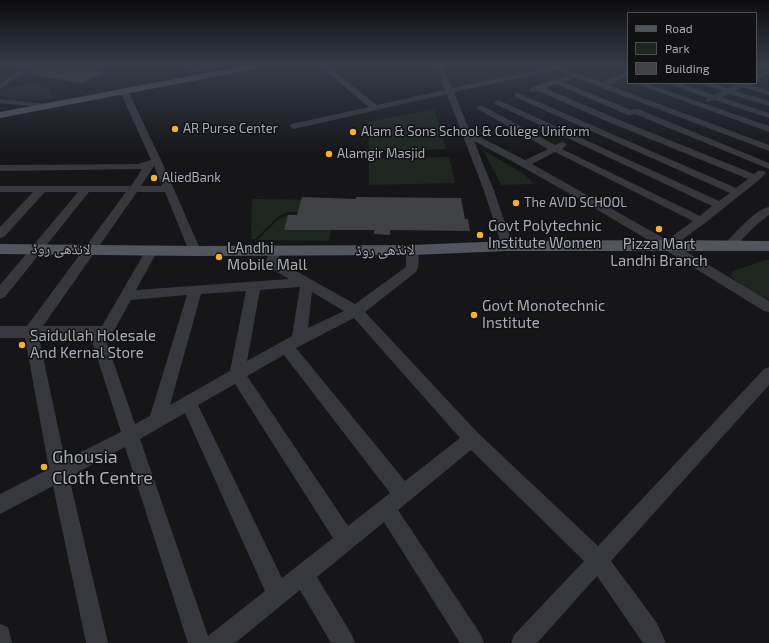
<!DOCTYPE html>
<meta charset="utf-8">
<style>
body{margin:0}
#map{position:relative;width:769px;height:643px;overflow:hidden;background:#161618;font-family:"Exo 2",sans-serif}
canvas{display:block}
.legend{position:absolute;left:627px;top:12px;width:130px;height:72px;box-sizing:border-box;background:#111113;border:1px solid #4d4f55;margin:0;padding:5px 7px;list-style:none;font-size:12px;color:#a8adb8}
.legend li{display:flex;align-items:center;gap:8px;height:20px}
.legend b{width:20px;border:1px solid #4d4f55}
</style>
<div id="map">
<canvas width="769" height="643"></canvas>
<ul class="legend">
<li><b style="height:5px;background:#53555c"></b>Road</li>
<li><b style="height:11px;background:#1e261f"></b>Park</li>
<li><b style="height:11px;background:#404145"></b>Building</li>
</ul>
</div>
<script>
const g = document.querySelector('canvas').getContext('2d');
g.lineJoin = 'round';
function fill(path, color) { g.fillStyle = color; g.fill(path, 'evenodd'); }
function trace(path, color, width, dash) { g.strokeStyle = color; g.lineWidth = width; g.lineCap = dash ? 'butt' : 'round'; g.setLineDash(dash || []); g.stroke(path); }
function write(font, color, halo, rows, align = 'center') {
  g.font = font + ' "Exo 2","Noto Naskh Arabic",sans-serif'; g.lineWidth = 3; g.setLineDash([]); g.textBaseline = 'middle'; g.strokeStyle = halo; g.fillStyle = color; for (const [text, x, y, turn = 0] of rows) {
    g.save(); g.translate(x, y); g.rotate((+turn || 0) * Math.PI / 180); g.textAlign = isNaN(turn) ? turn : align; if (halo) g.strokeText(text, 0, 0); g.fillText(text, 0, 0); g.restore();
  }
}
fill(new Path2D(`
 M33,83L48,86L52,98L15,100L0,96V90L2,89Z
 M434,109L446,149L369,151L368,122Z
 M483,150L524,174L534,184L501,185Z
 M449,157L455,183L369,185V158Z
 M252,199L347,200L346,213L287,212L279,216L255,239H251Z
 M288,215H334L329,241L257,240L279,219Z
 M765,260H769V300C759,294 734,284 731,274L733,271Z`), '#1e261f');
fill(new Path2D(`
 M46,66H100L92,70L105,72L81,83L28,74Z
 M302,197L356,199V197L461,198L465,219H468L470,231L390,230V235L374,234V230H284L288,215H297Z`), '#404145');
fill(new Path2D(`
 M0,66H32L0,89V84L22,68H0Z
 M210,66H222L219,68L191,73L187,71L191,69Z
 M320,66H327L377,105L445,90L437,66H443L452,88L557,66L602,82L628,71V76L608,85L769,145V151L576,78L563,82L631,110L638,109L769,163V169L635,114L628,115L556,84L545,88L617,119L754,174L758,171H764L766,173L759,180L705,223L675,245L769,301V312L764,311C669,252 573,193 474,141L494,191L513,246L511,249H503L484,191L447,94L294,129L291,128L290,126L291,124L369,107ZM556,70L569,75L530,88V92L538,91L611,123L748,179L736,188L518,93H515V97L730,193L719,201L498,100L494,102L495,104L712,206L700,216L562,149L567,145L565,143L562,142L555,145L483,106H477L476,108L548,149L525,160L470,132L454,92ZM555,152L693,221L667,240L532,164Z
 M769,69V74L756,80V75Z
 M634,83H645L769,126V132Z
 M667,83H678L714,95L722,91L700,83H711L728,88L735,85L733,83H749L748,84L769,91V95L742,87L735,91L769,101V106L729,94L721,97L769,113V118L715,100L707,102L706,100L708,98Z
 M121,89H124L128,91L162,162L201,251L199,254H191L189,251L165,192H137L43,326H102L146,250L148,247H156L158,250L136,290L289,279L267,266L265,263L271,248H279L281,251L278,261L355,304L406,267V250L408,247H416C419,253 420,266 416,272L365,312L478,433L598,546L764,369L769,367V385L611,561L657,623L666,643H643L597,576L537,643H511L514,635L584,561L471,450L398,510L481,635L484,643H460L384,522L317,577L352,635L355,643H331L300,590L235,643H188L125,447L69,477L108,643H86L53,486L0,514V494L49,469L25,338H0V326H27L126,192H89L5,297L0,299V285L78,192H45L4,237L0,238V227L33,192H0V186H131L142,169L0,171V165L138,164L151,160L120,91ZM154,166L162,186H141ZM300,287L292,336L247,361L260,290ZM246,291L230,371L170,405L201,294ZM312,292L344,311L308,328ZM187,295L150,416L135,424L105,338L111,336L131,300ZM354,318L460,438L405,481L296,348ZM39,338H91L121,432L65,460ZM284,355L390,493L348,526L247,376ZM235,384L333,538L282,578L198,405ZM185,413L265,591L208,636L140,439Z
 M0,99L48,104L52,106L48,108L0,103Z
 M769,207V215L755,226L733,249H725L723,246L725,243C736,233 754,210 769,207Z
 M0,624L8,627L12,643H0Z`), '#37383d');
fill(new Path2D(`
 M243,66H259L255,69L0,118V112Z
 M667,240L769,241V251H507L412,255L195,256L0,254V244L195,246L412,245L507,241Z`), '#53555c');
const sky = g.createLinearGradient(0, 0, 0, 156);
sky.addColorStop(0, '#0c0c0d');
sky.addColorStop(0.42, '#363c48');
sky.addColorStop(1, '#363c4800');
g.fillStyle = sky;
g.fillRect(0, 0, 769, 156);
for (const [x, y, r, color] of [
 [175,129,4,"#f2b134"],
 [353,132,4,"#f2b134"],
 [329,154,4,"#f2b134"],
 [154,178,4,"#f2b134"],
 [516,203,4,"#f2b134"],
 [659,229,4,"#f2b134"],
 [480,235,4,"#f2b134"],
 [219,257,4,"#f2b134"],
 [474,315,4,"#f2b134"],
 [22,345,4,"#f2b134"],
 [44,467,4,"#f2b134"]
]) { const dot = new Path2D(); dot.arc(x, y, r, 0, 2 * Math.PI); g.fillStyle = color; g.fill(dot); trace(dot, '#111113', 1.5); }
write('13px', '#a8adb8', '#111113', [
 ["AR Purse Center",183,129],
 ["Alam & Sons School & College Uniform",361,132],
 ["Alamgir Masjid",337,154],
 ["AliedBank",162,178],
 ["The AVID SCHOOL",524,203]
], 'left');
write('15px', '#a8adb8', '#111113', [
 ["Govt Polytechnic",488,226],
 ["Institute Women",488,243],
 ["Pizza Mart",659,244,"center"],
 ["Landhi Branch",659,261,"center"],
 ["LAndhi",227,248],
 ["Mobile Mall",227,265],
 ["Govt Monotechnic",482,306],
 ["Institute",482,323],
 ["Saidullah Holesale",30,336],
 ["And Kernal Store",30,353]
], 'left');
write('15px', '#a8adb8', '#111113', [
 ["لانڈھی روڈ",61,249,1],
 ["لانڈھی روڈ",385,250,-1]
]);
write('18px', '#a8adb8', '#111113', [
 ["Ghousia",52,457],
 ["Cloth Centre",52,478]
], 'left');
</script>
